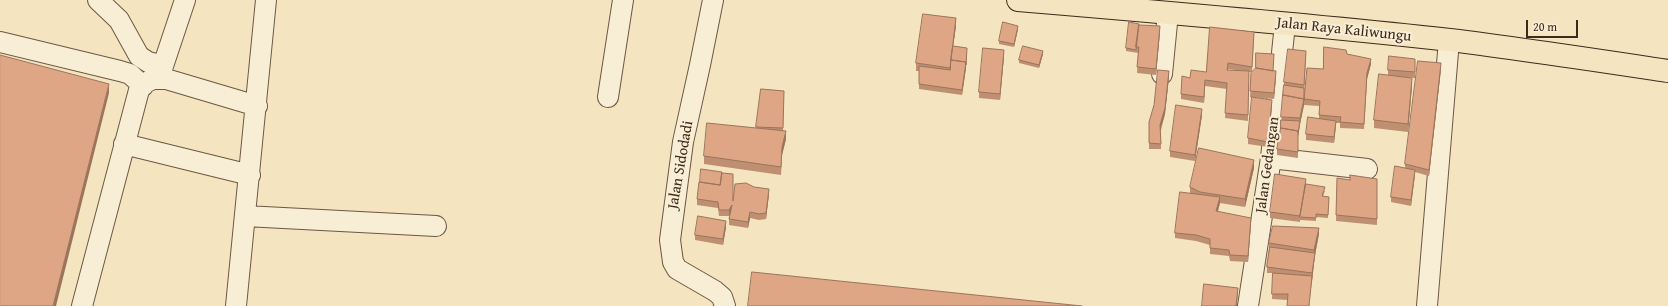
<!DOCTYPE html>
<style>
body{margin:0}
#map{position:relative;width:1668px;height:306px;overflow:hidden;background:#f4e4bf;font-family:"Gentium Book Plus",serif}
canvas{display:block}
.scale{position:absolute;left:1526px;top:20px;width:52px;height:18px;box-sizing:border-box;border:2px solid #3f291b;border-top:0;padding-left:5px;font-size:12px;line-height:14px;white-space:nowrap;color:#3f291b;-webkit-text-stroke:3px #f8edd5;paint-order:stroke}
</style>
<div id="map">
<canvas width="1668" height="306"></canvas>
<div class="scale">20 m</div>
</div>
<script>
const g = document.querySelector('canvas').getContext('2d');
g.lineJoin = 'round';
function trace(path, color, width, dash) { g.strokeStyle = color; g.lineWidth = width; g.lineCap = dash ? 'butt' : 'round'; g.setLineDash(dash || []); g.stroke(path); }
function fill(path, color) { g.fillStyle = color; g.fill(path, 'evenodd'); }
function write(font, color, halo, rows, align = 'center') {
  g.font = font + ' "Gentium Book Plus",serif'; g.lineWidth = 4; g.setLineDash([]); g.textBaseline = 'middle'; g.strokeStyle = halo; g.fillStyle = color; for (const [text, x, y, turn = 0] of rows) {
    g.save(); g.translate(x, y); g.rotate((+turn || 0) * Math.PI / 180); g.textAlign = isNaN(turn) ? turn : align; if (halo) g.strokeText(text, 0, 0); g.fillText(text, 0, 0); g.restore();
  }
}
const minor = new Path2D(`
 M98,0L119,20L139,56L148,62L163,66
 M713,0L700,65L683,142L670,240L673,262L677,269L715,291L722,297L725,306
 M0,42L120,71L130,74L143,86
 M1162,74L1168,13
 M159,78L185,0
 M608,97L623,0
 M124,144L250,175
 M1271,158L1367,169
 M245,216L436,226
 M82,306L139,90L145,83L153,79H166L257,106
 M236,306L266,0
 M1248,306L1271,158L1285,24
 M1427,306L1449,40`);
const major = new Path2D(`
 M1018,0C1162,12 1306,24 1450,40C1523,49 1595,60 1668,71`);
trace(minor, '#6c5844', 22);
trace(major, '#3f291b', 24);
trace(minor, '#f8edd5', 20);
trace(major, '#f4e4bf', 22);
fill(new Path2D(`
 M1139,25L1160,32L1156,75L1137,73L1138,53L1126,51V48Z
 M956,26L953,46L966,68L962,95L919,89V71H916V63Z
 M1018,29L1014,47L999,44V41Z
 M1254,38L1252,72L1273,71L1276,77L1274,99L1250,97L1252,72H1249L1248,121L1225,118L1227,89L1205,86L1204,103L1181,99V94L1206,72ZM1228,69L1244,71L1228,70Z
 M1043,54L1039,68L1019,63V60Z
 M1347,54L1371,64L1367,79L1364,129L1340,128V123H1336L1334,143L1306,140V134L1319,119V106L1304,105L1300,124L1298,137V158L1277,155V149L1281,128L1284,82L1306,57L1304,97L1323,69Z
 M1004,56L1000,100L979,98V92Z
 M1415,65V78L1400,77L1412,86L1408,132L1374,128V120L1388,75V70Z
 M1441,69L1429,176L1415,172L1411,206L1391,202V197L1405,168V164Z
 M1169,77L1165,114L1161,130V149H1149V122Z
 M761,89L784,91L783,130L786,139L782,155L781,175L704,164V156L756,128Z
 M1272,105L1268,147L1248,144V138Z
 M1202,115L1195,161L1170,157V151Z
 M1254,168L1245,207L1220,203L1218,211L1251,223L1248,262L1230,261L1229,256L1210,254V245L1196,241L1175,238V233L1190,193V187Z
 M722,173L733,200L769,194L766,219L759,220L750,218L748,228L729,225V219L730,213L729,216H719L718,208L697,205V199Z
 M1337,178L1350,180L1377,179V225L1336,221Z
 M1306,184L1325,191L1323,196L1329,197L1328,218L1316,217V221L1300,220V222L1270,218V212Z
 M726,227L723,245L695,240V235Z
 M1319,234L1315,255L1312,282L1288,300L1272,299L1273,273H1267V267L1269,249V243Z`), '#bf8f72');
fill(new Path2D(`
 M956,18V26L951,62L950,68Z
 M1018,26V29L1014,47V44Z
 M1160,26V32L1156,75V69Z
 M967,48L966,68L962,95V90Z
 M1004,50V56L1000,100V94Z
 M1043,51V54L1039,68V65Z
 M1371,59V64L1367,79L1364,129L1367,73Z
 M1441,63V69L1429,176V170Z
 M1169,71V77L1165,114L1160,130V125Z
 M1276,71V77L1274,99V93Z
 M1412,78V86L1408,132V124Z
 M1205,80V86L1204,103V97Z
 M109,84V93L56,306H53Z
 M1304,99V105L1300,124L1298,137V158V131L1300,118Z
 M1272,100V105L1268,147V142Z
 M1202,109V115L1195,161V155Z
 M1336,121V126L1334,143V137Z
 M786,131V139L782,155L781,175L782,147Z
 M1254,160V168L1245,207V199Z
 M1415,170V175L1411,206V200Z
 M769,189V194L766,219V213Z
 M1220,197V203L1216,217V211Z
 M732,205V211L729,216V210Z
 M750,212V218L748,228V222Z
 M1251,218V223L1248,262V256Z
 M726,221V227L723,245V239Z
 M1319,228V234L1315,255L1309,306L1314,250Z
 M1238,288L1237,306H1236Z`), '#9b745d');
const building = new Path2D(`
 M923,14L956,18L950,68L916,63Z
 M1003,22L1018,26L1014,44L999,41Z
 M1129,22L1139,24L1136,50L1126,48Z
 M1139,25L1160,26L1156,69L1137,67L1139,47H1136Z
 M1210,27L1254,32L1252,67L1228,63L1227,70L1249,71L1248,115L1225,113L1227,83L1205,80L1204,97L1181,94L1182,76L1190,78L1191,70L1206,72Z
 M953,46L967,48L966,65V62L951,60Z
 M1023,46L1043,51L1039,65L1019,60Z
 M1324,47L1346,50L1347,54L1371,59L1367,73L1364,124L1340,122L1341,117L1319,115L1320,101L1304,99L1307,68L1323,69Z
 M983,48L1004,50L1000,94L979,92Z
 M1288,49L1306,51L1304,85L1284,82Z
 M1256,53L1274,54L1273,71L1256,68Z
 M0,55L109,84L53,306H0Z
 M1389,56L1415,59V72L1388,70Z
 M951,60L966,62L962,90L919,84V66L950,70Z
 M1418,61L1441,63L1429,170L1405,164Z
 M1256,68L1276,71L1274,93L1250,91L1251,73Z
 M1158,70L1169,71L1165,108L1160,125L1161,144L1149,143V122L1154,105Z
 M1379,74L1412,78L1408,124L1374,120Z
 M1284,85L1304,88V101V99L1283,95Z
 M761,89L784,91L783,128L756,127Z
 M1283,95L1304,99L1300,118L1281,117Z
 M1252,97L1272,100L1268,142L1248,138Z
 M1176,105L1202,109L1195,155L1170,151Z
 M1308,117L1336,121L1334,137L1306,134Z
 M1281,120L1300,121L1298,133V131L1281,128Z
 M707,123L786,131L782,147L781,167L704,156Z
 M1281,128L1298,131V152L1277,149Z
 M1199,148L1254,160L1245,199L1200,192L1190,187Z
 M1395,166L1415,170L1411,200L1391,197Z
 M701,169L722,172L720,185L700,182Z
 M722,173L733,174V201L735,184L746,183L754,187L769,189L766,213L759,214L750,212L748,222L729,219L732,205L729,210H719L718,202L697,199L699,182L720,185Z
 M1275,174L1306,179L1300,216L1270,212Z
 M1350,175L1377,179V219L1336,215L1337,178L1350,180Z
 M1306,184L1325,187L1322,196L1329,197L1328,215L1316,214V218L1300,217Z
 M1180,192L1220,197L1216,211L1251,218L1248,256L1230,255L1229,250L1210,248V239L1196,235L1175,233Z
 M698,216L726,221L723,239L695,235Z
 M1273,226L1319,228L1314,250L1269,243Z
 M1270,247L1315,253L1312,273L1267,267Z
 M752,272L1082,306H748Z
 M1273,273L1312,276L1309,306H1287L1288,294H1272Z
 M1204,284L1238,288L1236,306H1202Z`);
fill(building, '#dea685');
trace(building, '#9b745d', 1);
write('15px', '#3f291b', '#f8edd5', [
 ["Jalan Raya Kaliwungu",1344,30,6],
 ["Jalan Sidodadi",681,165,-80],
 ["Jalan Gedangan",1268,165,-82]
]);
</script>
